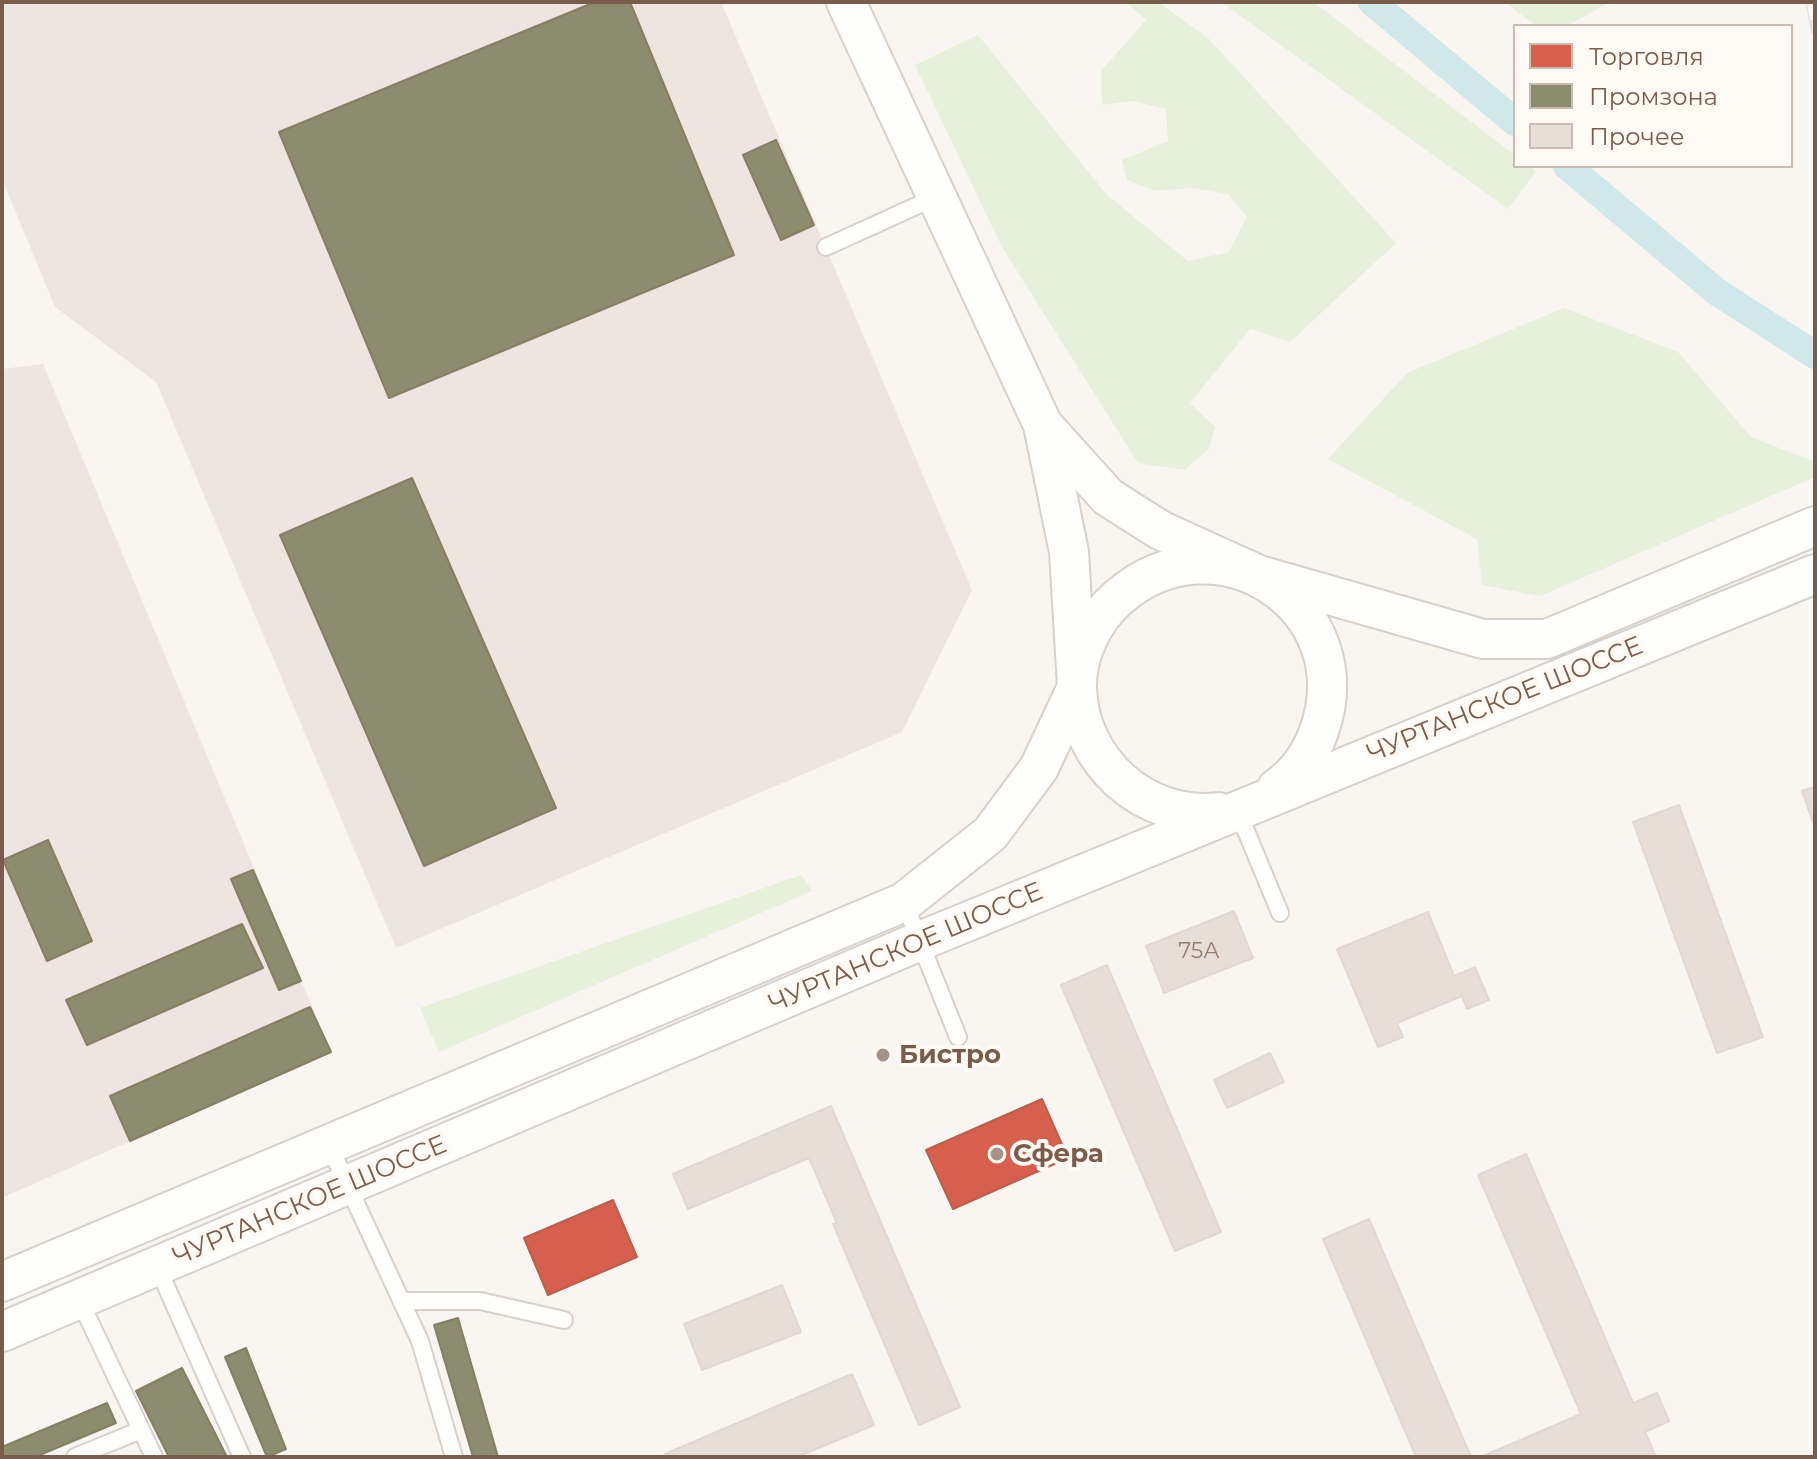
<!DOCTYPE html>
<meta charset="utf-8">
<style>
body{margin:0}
#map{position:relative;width:1817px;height:1459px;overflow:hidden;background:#f9f5f0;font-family:Montserrat,sans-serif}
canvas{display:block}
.frame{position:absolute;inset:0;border:4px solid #7a5c4d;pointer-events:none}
.legend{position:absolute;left:1513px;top:24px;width:280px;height:144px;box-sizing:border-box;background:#fffaf3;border:2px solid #cabbb1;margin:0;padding:10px 14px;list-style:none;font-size:24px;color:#7a5c4d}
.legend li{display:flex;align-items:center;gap:16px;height:40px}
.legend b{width:40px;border:2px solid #cabbb1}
</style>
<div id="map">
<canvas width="1817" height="1459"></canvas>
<div class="frame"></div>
<ul class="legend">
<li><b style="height:22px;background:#d6604d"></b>Торговля</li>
<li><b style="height:22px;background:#8c8c6e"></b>Промзона</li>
<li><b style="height:22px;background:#e6ded7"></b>Прочее</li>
</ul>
</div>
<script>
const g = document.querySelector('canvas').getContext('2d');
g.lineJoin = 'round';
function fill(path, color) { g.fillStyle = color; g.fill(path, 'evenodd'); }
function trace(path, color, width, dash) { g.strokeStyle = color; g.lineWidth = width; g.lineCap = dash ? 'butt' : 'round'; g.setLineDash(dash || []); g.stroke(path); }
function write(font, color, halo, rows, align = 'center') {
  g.font = font + ' Montserrat,sans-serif'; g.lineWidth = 8; g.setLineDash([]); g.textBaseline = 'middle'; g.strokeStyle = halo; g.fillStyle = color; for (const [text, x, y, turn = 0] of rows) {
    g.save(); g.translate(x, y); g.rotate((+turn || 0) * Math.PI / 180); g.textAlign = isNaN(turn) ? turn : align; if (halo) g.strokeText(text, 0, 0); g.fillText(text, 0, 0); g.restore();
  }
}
fill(new Path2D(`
 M2,2H721L972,590L902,732L396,948L156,382L55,307L2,179Z
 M43,364L331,1052L2,1198V369Z`), '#ede5e0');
fill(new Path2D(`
 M1126,2H1158L1209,39L1396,243L1290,342L1250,329L1190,403L1215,427L1209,449L1185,470L1138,463L1002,247L915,65L978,35L1107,195L1188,261L1229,252L1247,217L1228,194L1192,188L1156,191L1127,180L1122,160L1168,141L1166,109L1133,101L1102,105L1101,71L1146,20Z
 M1221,2H1313L1515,155V166H1530L1536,171L1508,209Z
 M1505,2H1610L1567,26H1536Z
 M1564,308L1678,352L1751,437L1815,462V477L1540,596L1482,585L1477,539L1328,459L1407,373Z
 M801,875L812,891L439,1052L420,1008Z`), '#e7f0db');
const shops = new Path2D(`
 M1042,1099L1068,1158L953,1209L926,1150Z
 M613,1200L637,1257L548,1295L524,1238Z`);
fill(shops, '#d6604d');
trace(shops, '#ba5f4d', 2);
const industry = new Path2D(`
 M595,2H630L734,255L389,398L279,132Z
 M776,140L814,225L781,240L743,155Z
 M412,478L556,808L424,866L280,535Z
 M48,840L92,941L47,961L3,860Z
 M253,870L301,981L279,990L231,879Z
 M242,924L263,968L87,1045L66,1000Z
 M310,1007L331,1052L130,1141L110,1096Z
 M458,1318L498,1457H473L434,1325Z
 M246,1348L286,1449L267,1457L225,1357Z
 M182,1368L227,1457H169L136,1391Z
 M107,1403L116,1423L35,1457H2V1447Z`);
fill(industry, '#8c8c6e');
trace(industry, '#877e64', 2);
trace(new Path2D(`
 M1372,2L1515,122
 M1567,166L1717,292L1815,355`), '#d0e8ea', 28);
const building = new Path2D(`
 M1815,787V828L1802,791Z
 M1679,805L1763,1037L1717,1053L1633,822Z
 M1234,911L1253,958L1164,993L1146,946Z
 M1428,912L1454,976L1475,967L1489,1000L1467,1009L1462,996L1397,1023L1403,1037L1378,1047L1337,949Z
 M1107,965L1221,1232L1175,1251L1061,985Z
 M1270,1053L1284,1082L1227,1108L1214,1080Z
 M831,1106L960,1407L919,1425L833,1224L837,1223L809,1158L688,1209L673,1174Z
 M1526,1154L1633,1403L1657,1393L1669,1421L1645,1432L1656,1457H1481L1581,1414L1478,1175Z
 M1369,1219L1471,1457H1416L1323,1239Z
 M782,1285L801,1332L702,1370L684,1324Z
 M852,1374L874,1425L797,1457H666L665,1454Z`);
fill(building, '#e6ded7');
trace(building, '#e2d8d2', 2);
const service = new Path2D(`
 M826,247L936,197
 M1237,809L1280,913
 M904,902L958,1037
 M329,1145L420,1341L454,1457
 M157,1266L242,1457
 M79,1299L154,1457
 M401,1301H480L564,1320
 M75,1457L141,1430`);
const tertiary = new Path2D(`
 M1043,425L1108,497L1160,530L1259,575L1483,639H1547L1815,526
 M1219,812C1145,821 1079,762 1077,688C1076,655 1094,618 1119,597C1217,512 1363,607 1319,731C1311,754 1297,774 1277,788
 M2,1282L904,902L990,834L1039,768L1077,687L1069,552L1043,425L846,2
 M2,1332L920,941L1815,574`);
trace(service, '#d7d1cb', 20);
trace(tertiary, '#d7d1cb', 42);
trace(service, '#fefefd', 16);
trace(tertiary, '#fefefd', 38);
const rail = new Path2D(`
 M1810,2L1815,30`);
trace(rail, '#e6e3e7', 9);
trace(rail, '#fffaf3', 6, [18]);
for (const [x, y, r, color] of [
 [883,1055,8,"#a69286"],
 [997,1154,8,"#a69286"]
]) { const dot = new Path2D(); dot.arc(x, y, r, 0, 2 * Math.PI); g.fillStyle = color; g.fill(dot); trace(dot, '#fffaf3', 3); }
write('22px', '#977e72', null, [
 ["75А",1199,952]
]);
write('26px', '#7a5c4d', '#fffaf3', [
 ["ЧУРТАНСКОЕ ШОССЕ",1505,700,-22],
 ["ЧУРТАНСКОЕ ШОССЕ",906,948,-23],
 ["ЧУРТАНСКОЕ ШОССЕ",310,1201,-23]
]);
write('bold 26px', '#7a5c4d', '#fffaf3', [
 ["Бистро",899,1055],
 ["Сфера",1013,1154]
], 'left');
</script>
